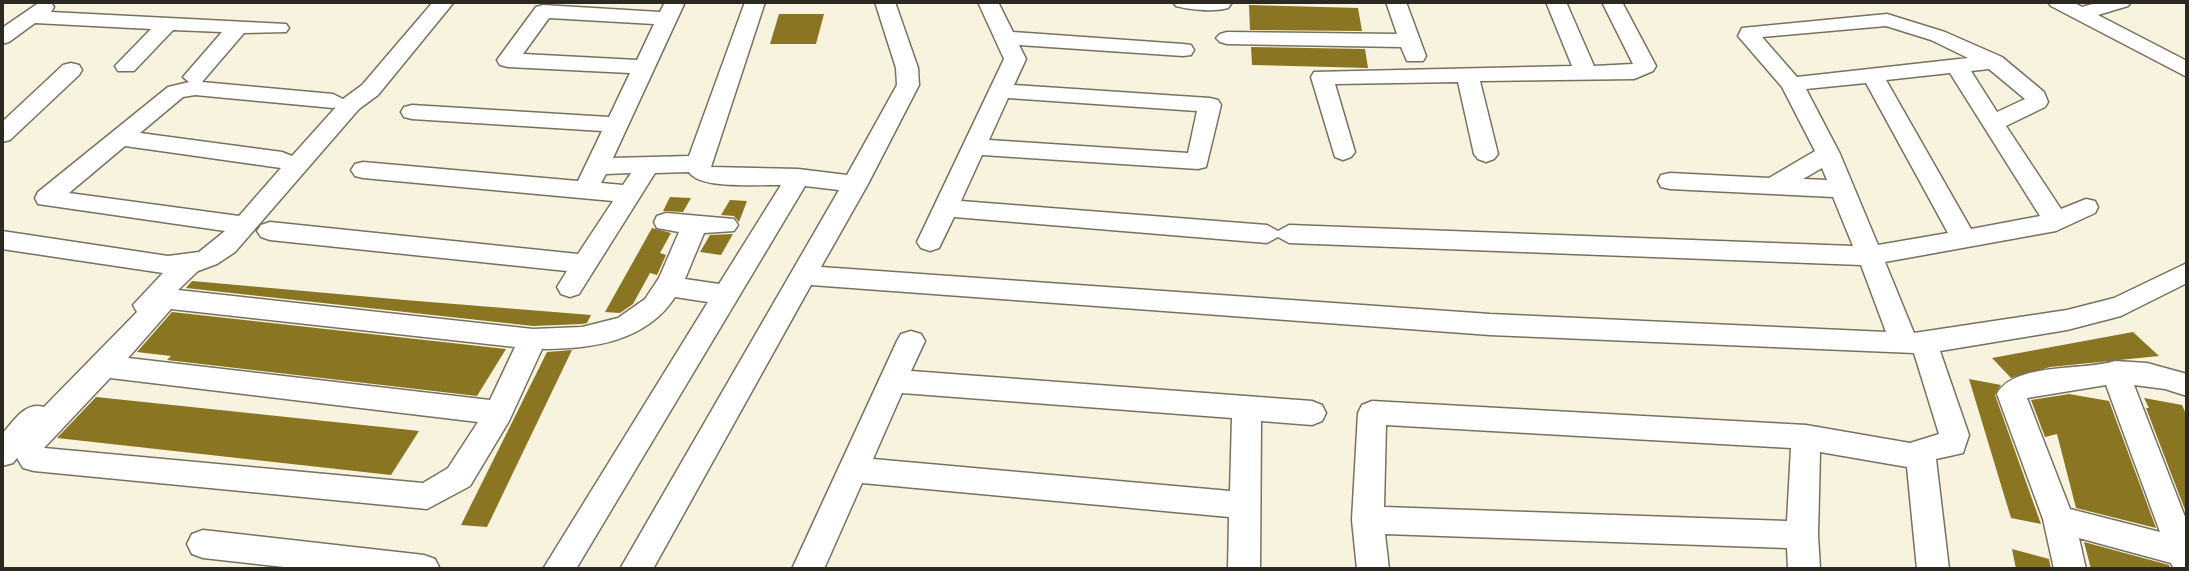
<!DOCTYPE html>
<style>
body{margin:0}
#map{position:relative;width:2189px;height:571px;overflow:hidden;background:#f8f3de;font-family:Commissioner,sans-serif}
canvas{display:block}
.frame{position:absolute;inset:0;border:4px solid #2b2921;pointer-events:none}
</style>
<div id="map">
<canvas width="2189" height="571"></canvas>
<div class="frame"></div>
</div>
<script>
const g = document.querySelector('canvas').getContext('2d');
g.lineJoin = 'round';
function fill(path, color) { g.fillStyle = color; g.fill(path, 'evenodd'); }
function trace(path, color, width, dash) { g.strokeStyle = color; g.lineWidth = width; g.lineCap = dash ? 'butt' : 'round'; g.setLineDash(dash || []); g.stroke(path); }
fill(new Path2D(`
 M1249,5L1358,8L1362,31L1250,30Z
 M779,14H824L816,44H770Z
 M1251,47L1365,49L1368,68L1254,65H1252Z
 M670,197L691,198L683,212L663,211Z
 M730,200L747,201L739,222L734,216L721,215Z
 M652,228L671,233L660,253L666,255L657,275L650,273L633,304L620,313L605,312Z
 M733,234L721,255L700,252L710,235Z
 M192,281L405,300L591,315L587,323L582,324L533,326L186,288Z
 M172,312L506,349L477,396L167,360L171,356L137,352Z
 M2133,332L2159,356L2050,367L2011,378L1992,358Z
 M572,350L487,527L461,525L547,352Z
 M1969,379L2001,385L1995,395L2041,524L2011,518Z
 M2069,394L2109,401L2156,528L2076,508L2057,434L2045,437L2031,400Z
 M96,397L401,429L419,431L391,475L57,438Z
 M2144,398L2182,405L2187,416V515L2146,408H2149Z
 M2084,542L2169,565L2171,569H2091Z
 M2012,549L2049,559L2051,569H2016Z`), '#8a7522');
const minor = new Path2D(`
 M40,2L51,3L54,7L51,12L286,24L289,28L286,32L244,33L202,82L333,94L343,99L362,85L433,2H454L378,95L359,109L235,252L217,264L198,271L178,290L533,329L582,327L618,318L645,299L659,278L679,232L657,228L654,222L657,216L666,213L734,219L738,225L734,231L704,233L685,279L719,284L781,185C760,184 700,190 689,172L655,173L579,294L570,297L561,294L557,287L567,271L270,240L261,237L257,231L261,225L270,222L578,254L613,201L363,178L355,176L351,170L355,164L363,162L578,181L602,131L412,119L404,117L401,112L404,107L412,105L609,117L630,73L508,67L500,65L497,60L536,7L543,5L660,12L665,2H685L613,158L689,156L745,2H765L711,167L798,169L847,175L897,85L896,68L875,2H895L918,68L919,85L868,184L821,267L1490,314L1886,332L1861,265L1289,243L1278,237L1267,243L954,217L939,248L930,251L921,248L917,242L1004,59L978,2H998L1013,32L1183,44L1191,45L1194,50L1191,55L1183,56L1019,45L1026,59L1014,85L1210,98L1218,100L1221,105L1206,167L1198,169L982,155L961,201L1267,225L1278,231L1289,225L1853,246L1833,197L1670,189L1661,187L1658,181L1661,175L1670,173L1769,178L1815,151L1782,87L1738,36L1742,28L1887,14L1945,32L2002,57L2044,92L2048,102L2045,107L2006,126L2061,209L2086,199L2095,201L2098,207L2095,213L2056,231L1885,262L1914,333L2067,310L2114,298L2187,263V283L2121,316L2067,330L1940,351L1969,435L1963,453L1936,459L1949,569H1917L1907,467L1820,452L1818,535L1820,569H1788L1787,548L1385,534L1389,569H1357L1352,520L1358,413L1362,405L1372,401L1806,425L1910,443L1939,434L1914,353L1490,335L811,285L653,569H620L839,190L805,186L576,569H543L708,302L675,297C646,342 591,349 542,349L509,421L470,486L427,509L34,471L23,468L17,458L13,463L2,466V434C14,421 25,401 44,407L137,312L133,305L163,273L2,249V231L168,256L199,252L225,231L38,204L35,198L38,192L168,87L189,82L183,77L222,32L173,30L134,71H118L115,66L151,29L35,23L9,42L2,44V28ZM549,18L654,24L637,60L523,54ZM1886,26L1931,40L1968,58L1797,77L1762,37ZM1989,69L2025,99L1997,112L1971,71ZM1950,73L2040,216L1971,229L1886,80ZM1866,83L1948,233L1878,245L1840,154L1806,89ZM195,95L333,108L336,107L292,156L282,152L140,133L183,97ZM1008,98L1197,111L1188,153L989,140ZM125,146L281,168L239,216L69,193ZM1822,168L1827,180L1803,179ZM631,173L623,185L601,183L606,174ZM171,309L515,347L490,400L128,358ZM110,378L478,422L448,468L423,483L44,448ZM1386,425L1791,448L1787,521L1384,507Z
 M1173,2H1230L1231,4L1228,8C1213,12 1191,10 1176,6Z
 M1386,2H1406L1426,56L1423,61H1407L1401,47L1227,44L1220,42L1216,38L1220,34L1227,32L1397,34Z
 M1546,2H1566L1594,66L1633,64L1602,2H1622L1656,66L1653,71L1634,79L1480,81L1498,154L1494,159L1486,162L1478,159L1474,154L1458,82L1335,84L1355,152L1351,157L1343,160L1335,157L1311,77L1314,72L1572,66Z
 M2048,2H2073L2082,7L2099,2H2131L2128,6L2098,15L2187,61V77L2051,6Z
 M71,63L79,65L82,70L79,75L10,140L2,142V122L63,65Z
 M911,331L921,334L925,341L911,371L1312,401L1322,405L1326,413L1322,421L1312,425L1261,421L1260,569H1228L1229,517L862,483L824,569H792L897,341L901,334ZM902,393L1232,418L1230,491L873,459Z
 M2115,361L2147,363L2187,374V396L2165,389L2134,385L2187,522V569H2174L2171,563L2079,538L2086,569H2054L2043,519L1997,394C2014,362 2084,371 2115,361ZM2106,385L2160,532L2070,509L2027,398Z
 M203,530L424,555L435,559L440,569H302L203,558L192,554L187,544L192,534Z`);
trace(minor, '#777260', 3);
fill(minor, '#fff');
</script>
